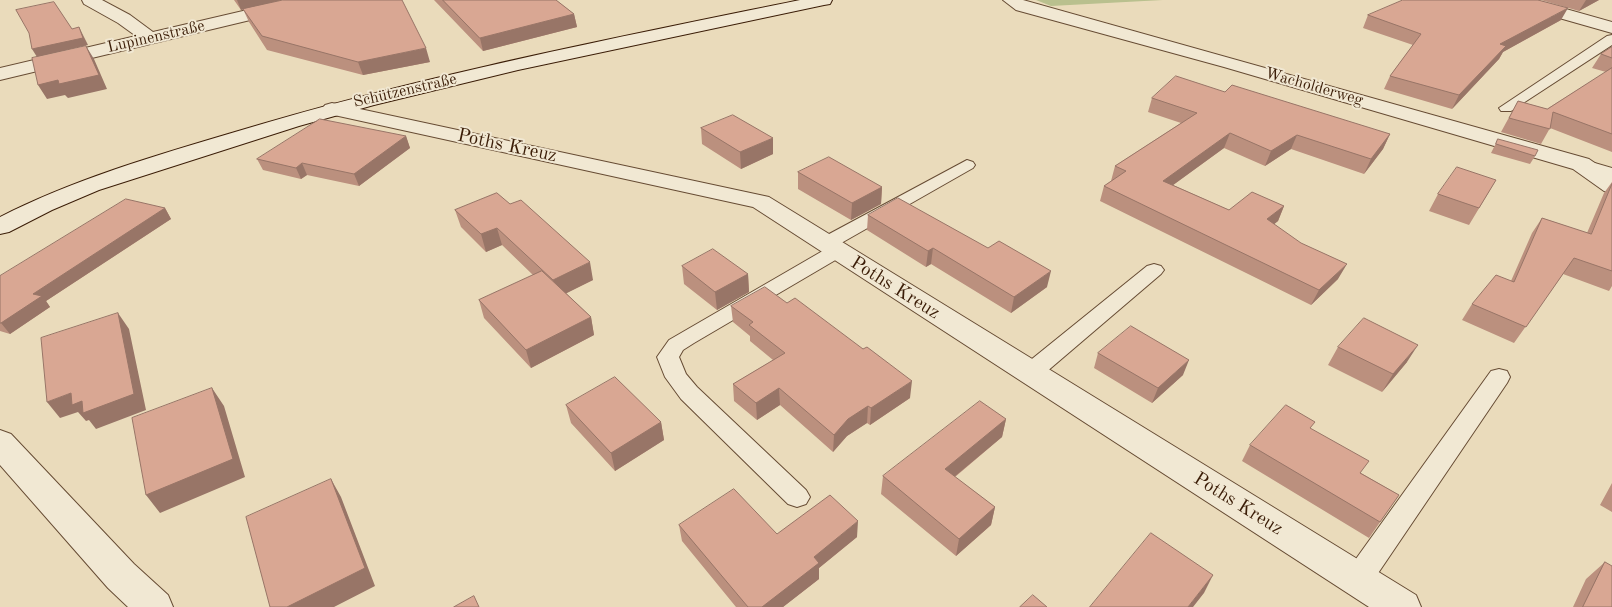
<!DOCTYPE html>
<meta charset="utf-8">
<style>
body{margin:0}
canvas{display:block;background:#eadbbb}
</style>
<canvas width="1612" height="607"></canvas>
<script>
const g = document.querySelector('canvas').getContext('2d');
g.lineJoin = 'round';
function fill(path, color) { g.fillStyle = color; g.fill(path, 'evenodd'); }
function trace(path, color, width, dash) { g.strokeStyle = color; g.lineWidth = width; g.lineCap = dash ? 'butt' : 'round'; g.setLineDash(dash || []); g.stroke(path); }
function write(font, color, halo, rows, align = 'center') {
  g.font = font + ' "Old Standard TT",serif'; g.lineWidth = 4; g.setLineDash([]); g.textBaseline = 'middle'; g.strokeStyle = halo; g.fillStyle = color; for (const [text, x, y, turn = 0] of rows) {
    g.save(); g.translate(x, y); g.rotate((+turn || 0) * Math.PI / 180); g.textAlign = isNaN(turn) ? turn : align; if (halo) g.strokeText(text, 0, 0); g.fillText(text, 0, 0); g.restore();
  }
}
fill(new Path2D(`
 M1036,0H1163L1051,6Z`), '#b9c08e');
const lane = new Path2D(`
 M1612,35V45L1511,111H1501L1499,108L1607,36Z
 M1581,159L1612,168V178L1575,167L1573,164L1575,161Z
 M967,160L973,162L975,165L973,168L836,246L844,247L846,251L844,255L694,343L683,350L679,357L686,374L697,387L806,490L810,497L806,504L797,507L788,504L681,399L665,377L657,357L669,340L826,249L818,248L816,244L818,240Z
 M1154,264L1161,266L1164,270L1161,274L1038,379L1030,381L1022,379L1019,373L1022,367L1147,266Z
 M1499,369L1507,371L1510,377L1507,383L1368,588L1358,591L1348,588L1344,579L1348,570L1491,371Z`);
const street = new Path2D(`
 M82,0H102L130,15L153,32L290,0H319L317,4L0,80V68L136,36L118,23L84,4Z
 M1003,0H1023L1589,159L1612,175V193L1604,191L1573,169L1224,67L1016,10Z
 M1508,0H1534L1612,22V33L1510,4Z
 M332,103L769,197L1416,595L1421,607H1369L753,207L325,113L322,109L325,105Z
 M0,430L11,434L134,564L168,595L173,607H128L108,588L0,465Z`);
const secondary = new Path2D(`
 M800,0H832L830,4L824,5L518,70L374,105L299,126L99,190L52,210L9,232L0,234V217C75,179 154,156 235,132C420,76 610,39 800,0Z`);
trace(lane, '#674c34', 2);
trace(street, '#674c34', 2);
trace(secondary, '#3b1d07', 2);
fill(lane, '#f1e8d3');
fill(street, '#f1e8d3');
fill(secondary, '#f1e8d3');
fill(new Path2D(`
 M234,0H282L241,10Z
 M434,0H556L574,14L577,27L483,51Z
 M1541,0H1599L1579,11Z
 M243,9L430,62L363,75L267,50L249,22Z
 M1368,15L1561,20L1503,52L1499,59L1452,109L1384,89L1390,76L1413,45L1363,28Z
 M1612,47V152L1550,128L1541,144L1501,132L1518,101L1547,109L1606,72L1592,68L1601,54Z
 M1225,92L1390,134L1383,149L1364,174L1291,149L1265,166L1224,148L1173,185L1229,210L1284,206L1278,221L1274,224L1338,279L1311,305L1100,201L1104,186L1111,181L1115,166L1181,123L1148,112L1152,98Z
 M701,128L773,154L741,169L702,144Z
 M406,136L410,148L359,186L307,175L301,179L263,170L257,159Z
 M1498,139L1535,156L1530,164L1491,153Z
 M798,172L882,187L881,204L851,220L798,189Z
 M1496,180L1469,225L1429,211L1438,194Z
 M1612,182V286L1609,291L1563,274L1514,343L1462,320L1472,304L1511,281L1532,233L1542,218L1587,233L1604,193Z
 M497,193L593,280L566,293L591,317L594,335L531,368L484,318L479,300L533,275L502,245L486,252L461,227L455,210Z
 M165,208L171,219L46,301L50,307L10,334L0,331V276Z
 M868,215L988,248L1047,287L1011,313L931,264L926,267L867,230Z
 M682,266L748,274L749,292L717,310L684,284Z
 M731,306L910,398L870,425L867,423L847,436L833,452L780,405L757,420L734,401L733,384L773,360L750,341V336L733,322Z
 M1338,347L1407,362L1382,392L1328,365Z
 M1098,353L1183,375L1152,403L1094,368Z
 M566,405L661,422L664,440L615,471L571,423Z
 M1006,419L1002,437L955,477L995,507L991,525L956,556L881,494L883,476Z
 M1311,429L1361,473L1399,495L1369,538L1242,461L1250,445Z
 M1612,483V512L1600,505Z
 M679,525L777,534L857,537L819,568V579L783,607H736L682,541Z
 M1605,562L1612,607H1573L1586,579Z`), '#bb907e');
fill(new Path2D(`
 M237,0H282L241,10Z
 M1586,0H1599L1579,11Z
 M1568,8L1561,20L1503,52L1499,59L1452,109L1459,95L1500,44Z
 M574,14L577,27L483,51L480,38Z
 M79,27L88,45L37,57L32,49Z
 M86,46L94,59L107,89L68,98L65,95L47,99L38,85Z
 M426,48L430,62L363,75L358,62Z
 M1230,133L1224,148L1158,196L1163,181Z
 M1390,134L1383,149L1364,174L1371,159Z
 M1297,135L1291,149L1265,166L1271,151Z
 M406,136L410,148L359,186L354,174Z
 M773,138V154L741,169L740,152Z
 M302,163L307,175L301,179L296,168Z
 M882,187L881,204L851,220L852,203Z
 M1284,206L1278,221L1261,235L1267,219Z
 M165,208L171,219L46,301L50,307L10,334L1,323L33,294Z
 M497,228L502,245L486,252L481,234Z
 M933,248L931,264L926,267L928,251Z
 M590,262L593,280L557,298L553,280Z
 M1347,264L1338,279L1311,305L1319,290Z
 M1051,271L1047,287L1011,313L1014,297Z
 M748,274L749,292L717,310L715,292Z
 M118,313L129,329L146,410L96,429L89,420L86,421L78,412L60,418L47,402L71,393Z
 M591,317L594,335L531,368L526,350Z
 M1418,345L1407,362L1382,392L1393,374Z
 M1189,360L1183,375L1152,403L1158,388Z
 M912,381L910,398L870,425L871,408Z
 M212,388L224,406L245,477L160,513L146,495Z
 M779,388L780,405L757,420L756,403Z
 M868,406L867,423L847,436L833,452L834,435L848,419Z
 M1006,419L1002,437L942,487L945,469Z
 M661,422L664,440L615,471L611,453Z
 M331,479L341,497L375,586L334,607H287Z
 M995,507L991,525L956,556L959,539Z
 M858,521L857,537L819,568V579L783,607H762L814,557Z
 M1213,575L1204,593L1193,607H1188Z`), '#987567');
const building = new Path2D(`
 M283,0H402L426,48L358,62L262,36L243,9Z
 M443,0H556L574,14L480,38Z
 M1403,0H1538L1568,8L1500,44L1506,46L1459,95L1390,76L1421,34L1368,15Z
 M54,2L72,29L79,27L83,38L32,49L29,33L16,10Z
 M86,46L99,75L59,84L58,80L38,85L32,58Z
 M1612,47V58L1601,54Z
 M1612,68V134L1553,112L1550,129L1509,118L1518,101L1547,109Z
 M1176,76L1225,92L1232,85L1390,134L1371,159L1297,135L1271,151L1230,133L1163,181L1229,210L1252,192L1284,206L1267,219L1301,243L1347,264L1319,290L1104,186L1126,171L1115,166L1197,113L1152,98Z
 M733,115L773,138L740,152L701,128Z
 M320,119L406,136L354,174L302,163L296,168L257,159Z
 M1498,139L1538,150L1535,156L1496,144Z
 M829,157L882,187L852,203L798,172Z
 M1457,167L1496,180L1479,208L1438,194Z
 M1612,184V271L1574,258L1526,327L1472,304L1496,275L1514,282L1542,218L1591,234Z
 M497,193L510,204L521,200L590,262L553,280L497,228L481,234L455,210Z
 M898,198L988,248L999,241L1051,271L1014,297L933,248L928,251L868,215Z
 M126,199L165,208L33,294L42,296L1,323H0V276Z
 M713,249L748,274L715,292L682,266Z
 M542,271L591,317L526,350L479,300Z
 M765,287L787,303L795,298L863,349L867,347L912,381L871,408L868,406L848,419L834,435L779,388L756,403L733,384L785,353L749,325L753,322L731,306Z
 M118,313L134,394L83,413L82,401L72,405L71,393L47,402L41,338Z
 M1364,318L1418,345L1393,374L1338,347Z
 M1131,326L1189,360L1158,388L1098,353Z
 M615,377L661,422L611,453L566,405Z
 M212,388L233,459L146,495L132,418Z
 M980,401L1006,419L945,469L995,507L959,539L883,476Z
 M1286,405L1315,422L1310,428L1369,461L1360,473L1399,495L1380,522L1250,445Z
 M331,479L365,568L287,607H270L246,517Z
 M734,489L777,534L830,495L858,521L814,557L819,563L762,607H748L679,525Z
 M1151,533L1213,575L1188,607H1090Z
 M1605,562L1612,566V607H1583Z
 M1033,595L1047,607H1020Z
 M474,596L479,607H454Z`);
fill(building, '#d9a793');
trace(building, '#987567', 1);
write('16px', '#3b1d07', '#f1e8d3', [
 ["Lupinenstraße",156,37,-13],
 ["Wacholderweg",1314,87,16],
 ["Schützenstraße",405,91,-13]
]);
write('19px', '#3b1d07', '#f1e8d3', [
 ["Poths Kreuz",507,146,12],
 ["Poths Kreuz",895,288,32],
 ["Poths Kreuz",1238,504,32]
]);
</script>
